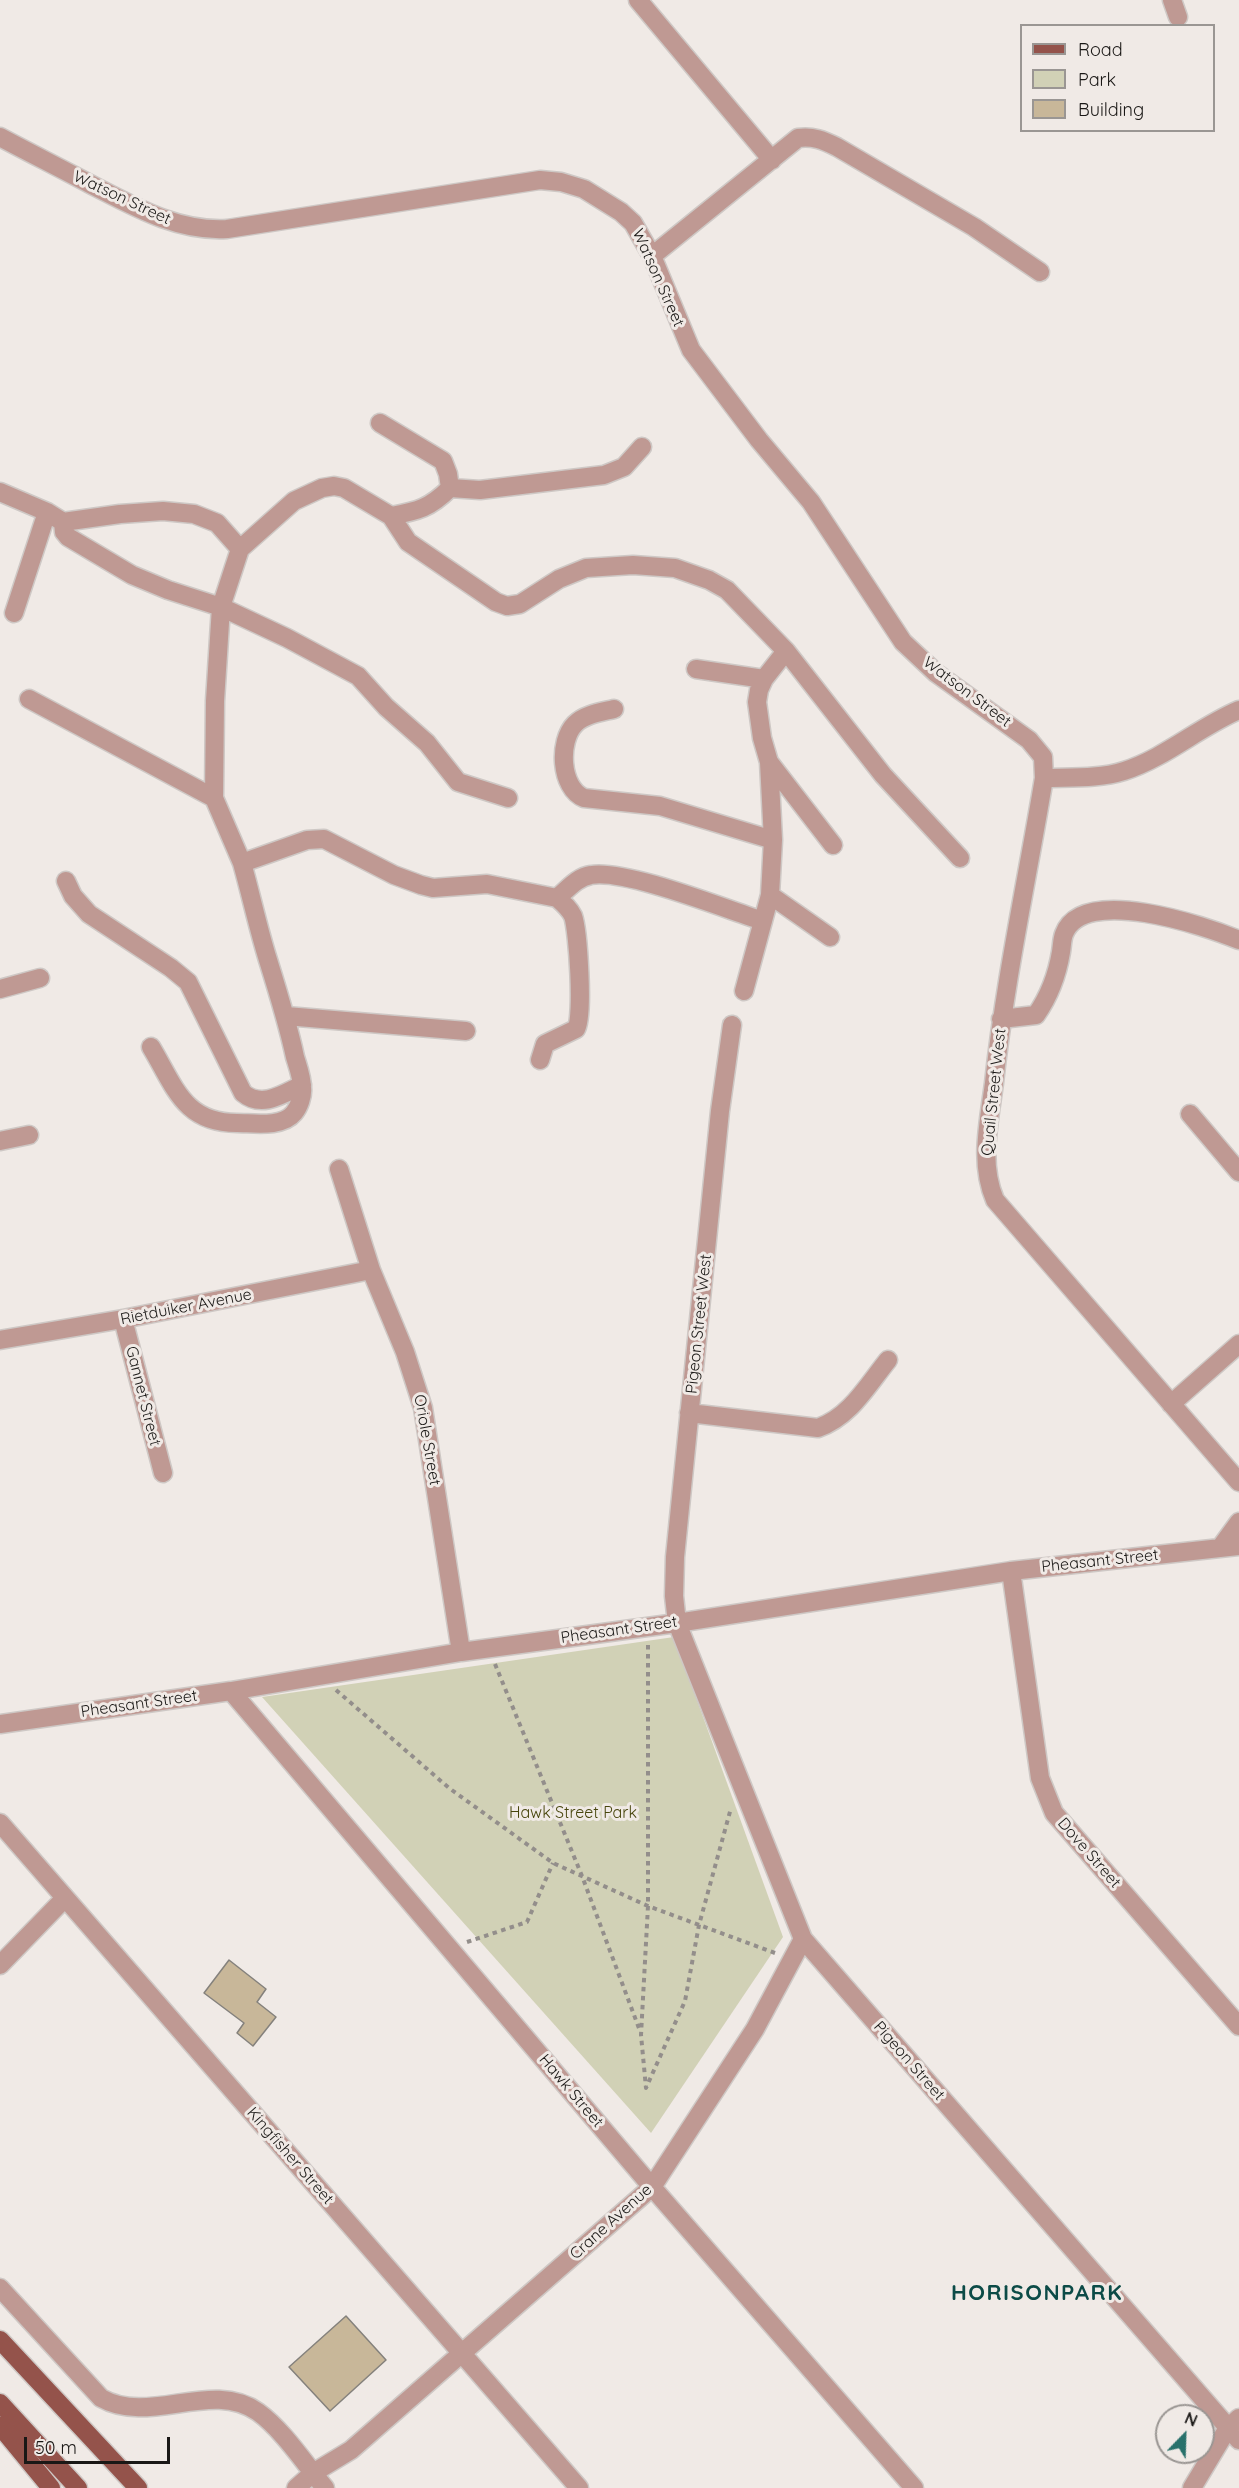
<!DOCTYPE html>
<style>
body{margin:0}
#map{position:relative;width:1239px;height:2488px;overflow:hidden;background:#f0eae6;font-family:Quicksand,sans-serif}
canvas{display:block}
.legend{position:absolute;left:1020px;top:24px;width:195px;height:108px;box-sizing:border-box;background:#f0eae6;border:2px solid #9a9693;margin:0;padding:8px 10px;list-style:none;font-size:18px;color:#1a1816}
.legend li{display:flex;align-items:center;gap:12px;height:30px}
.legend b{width:30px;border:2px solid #9a9693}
.north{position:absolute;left:1155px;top:2404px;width:60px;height:60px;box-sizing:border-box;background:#f0eae6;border:2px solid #9a9693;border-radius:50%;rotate:23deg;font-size:16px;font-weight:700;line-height:24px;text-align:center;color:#1a1816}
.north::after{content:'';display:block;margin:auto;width:21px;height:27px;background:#28716b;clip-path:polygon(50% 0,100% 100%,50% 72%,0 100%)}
.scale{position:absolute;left:24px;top:2437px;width:146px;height:27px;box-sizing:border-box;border:3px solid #1a1816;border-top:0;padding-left:8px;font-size:18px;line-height:21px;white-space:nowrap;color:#1a1816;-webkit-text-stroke:4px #f0eae6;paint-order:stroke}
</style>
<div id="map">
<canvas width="1239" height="2488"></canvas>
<ul class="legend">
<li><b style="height:8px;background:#94534b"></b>Road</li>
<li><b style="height:16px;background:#d1d1b6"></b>Park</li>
<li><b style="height:16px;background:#c8b799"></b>Building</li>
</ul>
<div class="north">N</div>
<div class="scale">50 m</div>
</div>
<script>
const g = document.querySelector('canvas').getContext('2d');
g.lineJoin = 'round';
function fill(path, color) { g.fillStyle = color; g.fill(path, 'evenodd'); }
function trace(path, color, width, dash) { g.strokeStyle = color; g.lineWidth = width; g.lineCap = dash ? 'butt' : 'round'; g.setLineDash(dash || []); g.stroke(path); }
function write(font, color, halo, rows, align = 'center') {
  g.font = font + ' Quicksand,sans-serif'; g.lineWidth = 6; g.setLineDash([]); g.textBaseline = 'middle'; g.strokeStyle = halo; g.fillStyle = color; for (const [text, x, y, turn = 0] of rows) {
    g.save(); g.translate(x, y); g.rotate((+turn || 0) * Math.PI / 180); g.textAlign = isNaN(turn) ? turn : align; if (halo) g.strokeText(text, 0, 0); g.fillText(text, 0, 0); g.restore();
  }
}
fill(new Path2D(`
 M674,1637L783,1937L651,2133L262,1697Z`), '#d1d1b6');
const building = new Path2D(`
 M229,1960L266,1989L257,2002L276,2017L253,2046L237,2033L244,2023L204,1993Z
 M346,2316L386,2360L330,2411L289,2367Z`);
fill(building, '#c8b799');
trace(building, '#84817c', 1.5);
const minor = new Path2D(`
 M638,0L772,160
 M1172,0L1178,17
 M0,137C30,153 60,168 90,184C133,206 177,232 227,229L540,180L561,182L584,189L621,212L633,223L652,256L691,350L759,440L811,502L903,642L936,673L1029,740L1043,757L1044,778C1027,880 1005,980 994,1083C989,1122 979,1163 995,1200L1239,1482
 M652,256L798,138C813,136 823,140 837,147L974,227L1040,272
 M380,423L443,461L448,474L450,488C430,508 418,511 391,516
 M450,488L480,490L604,475L624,467L642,447
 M0,492L47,512L63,522L120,514L163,511L194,514L217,523L240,549
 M63,522L64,532L68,537L132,575L168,590L221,607L287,638L358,676L386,707L427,743L458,782L508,798
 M14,613L47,512
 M786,651L764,679L759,690L757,702L762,738L769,762L833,845
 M696,669L764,679
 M29,699L214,798
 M614,709C602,712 585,714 575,724C558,741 560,788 584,798L660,806L773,840
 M1044,778C1070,777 1099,779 1124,771C1165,758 1199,727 1239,710
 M242,863L214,798L215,701L221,607L240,549L294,501L322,488L334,486L344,488L391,516L408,542L496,602L507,606L520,604L559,579L586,568L633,565L675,568L709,580L727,590L786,651L883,775L960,858
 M66,881L73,896L89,914L171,968L188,982L243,1093C262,1109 283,1094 302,1085
 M770,895L830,937
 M0,989L40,978
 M744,991L770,895L773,840L769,762
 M286,1016L466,1031
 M1001,1019L1036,1015C1050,995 1057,976 1061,952C1062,946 1062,939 1064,934C1083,884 1205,926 1239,940
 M732,1025L720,1111L675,1557L674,1596L677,1623L803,1939L1239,2440
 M151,1047C175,1087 184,1123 237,1123C253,1123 282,1128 294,1113C299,1107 303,1096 302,1088C302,1077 298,1067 295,1057C288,1024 278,992 268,960C258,928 251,895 242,863L307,840L324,839L394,875L421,885L433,888L487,884L557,898C567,890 577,877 591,875C626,869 725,909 763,921
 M540,1060L545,1044L576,1029C584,1017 578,930 573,916C569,908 564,904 557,898
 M1190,1114L1239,1172
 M0,1141L29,1135
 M339,1169L371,1270L405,1352L423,1408L461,1652
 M123,1319L163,1473
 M0,1340L123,1319L371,1270
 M1171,1404L1239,1344
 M689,1413L818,1428C850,1417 867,1386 888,1360
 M1220,1548L1239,1522
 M1011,1571L1040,1778L1054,1813L1239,2026
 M231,1691L652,2187L914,2488
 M0,1724L231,1691L461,1652L677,1623L1011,1571L1239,1546
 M0,1823L579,2488
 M0,1965L65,1898
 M0,2288L101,2398C150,2426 211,2379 258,2412C283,2430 305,2464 325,2488
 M296,2488L313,2473L351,2450L652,2187L755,2029L803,1939
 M1192,2488L1228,2428L1239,2418`);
const major = new Path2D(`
 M0,2340L138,2488
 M0,2403L78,2488
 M0,2426L51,2488`);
trace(minor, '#cec8c5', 21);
trace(major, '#cec8c5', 21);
trace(new Path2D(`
 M648,1645V1906L641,2035L646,2088L685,2001L699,1925L731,1808
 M495,1664L582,1876L640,2031
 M336,1690L449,1788L553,1863L648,1906L775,1953
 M467,1942L527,1922L553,1863`), '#938e8b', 4, [4.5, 4.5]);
trace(minor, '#bf9993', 18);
trace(major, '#94534b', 18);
write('16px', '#1a1816', '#f0eae6', [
 ["Watson Street",122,198,25],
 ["Watson Street",658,278,66],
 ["Watson Street",967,692,37],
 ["Quail Street West",994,1092,-84],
 ["Rietduiker Avenue",186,1307,-11],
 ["Pigeon Street West",699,1324,-84],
 ["Gannet Street",143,1396,76],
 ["Oriole Street",427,1440,80],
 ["Pheasant Street",1100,1561,-6],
 ["Pheasant Street",619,1630,-8],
 ["Pheasant Street",139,1704,-8],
 ["Dove Street",1089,1853,49],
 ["Pigeon Street",909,2061,49],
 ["Hawk Street",571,2091,50],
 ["Kingfisher Street",290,2156,49],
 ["Crane Avenue",611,2222,-42]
]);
write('16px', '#47450c', '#f0eae6', [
 ["Hawk Street Park",573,1813]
]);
g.letterSpacing = '1.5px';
write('bold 22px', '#0c4b47', '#f0eae6', [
 ["HORISONPARK",1037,2293]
]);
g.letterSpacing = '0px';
</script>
